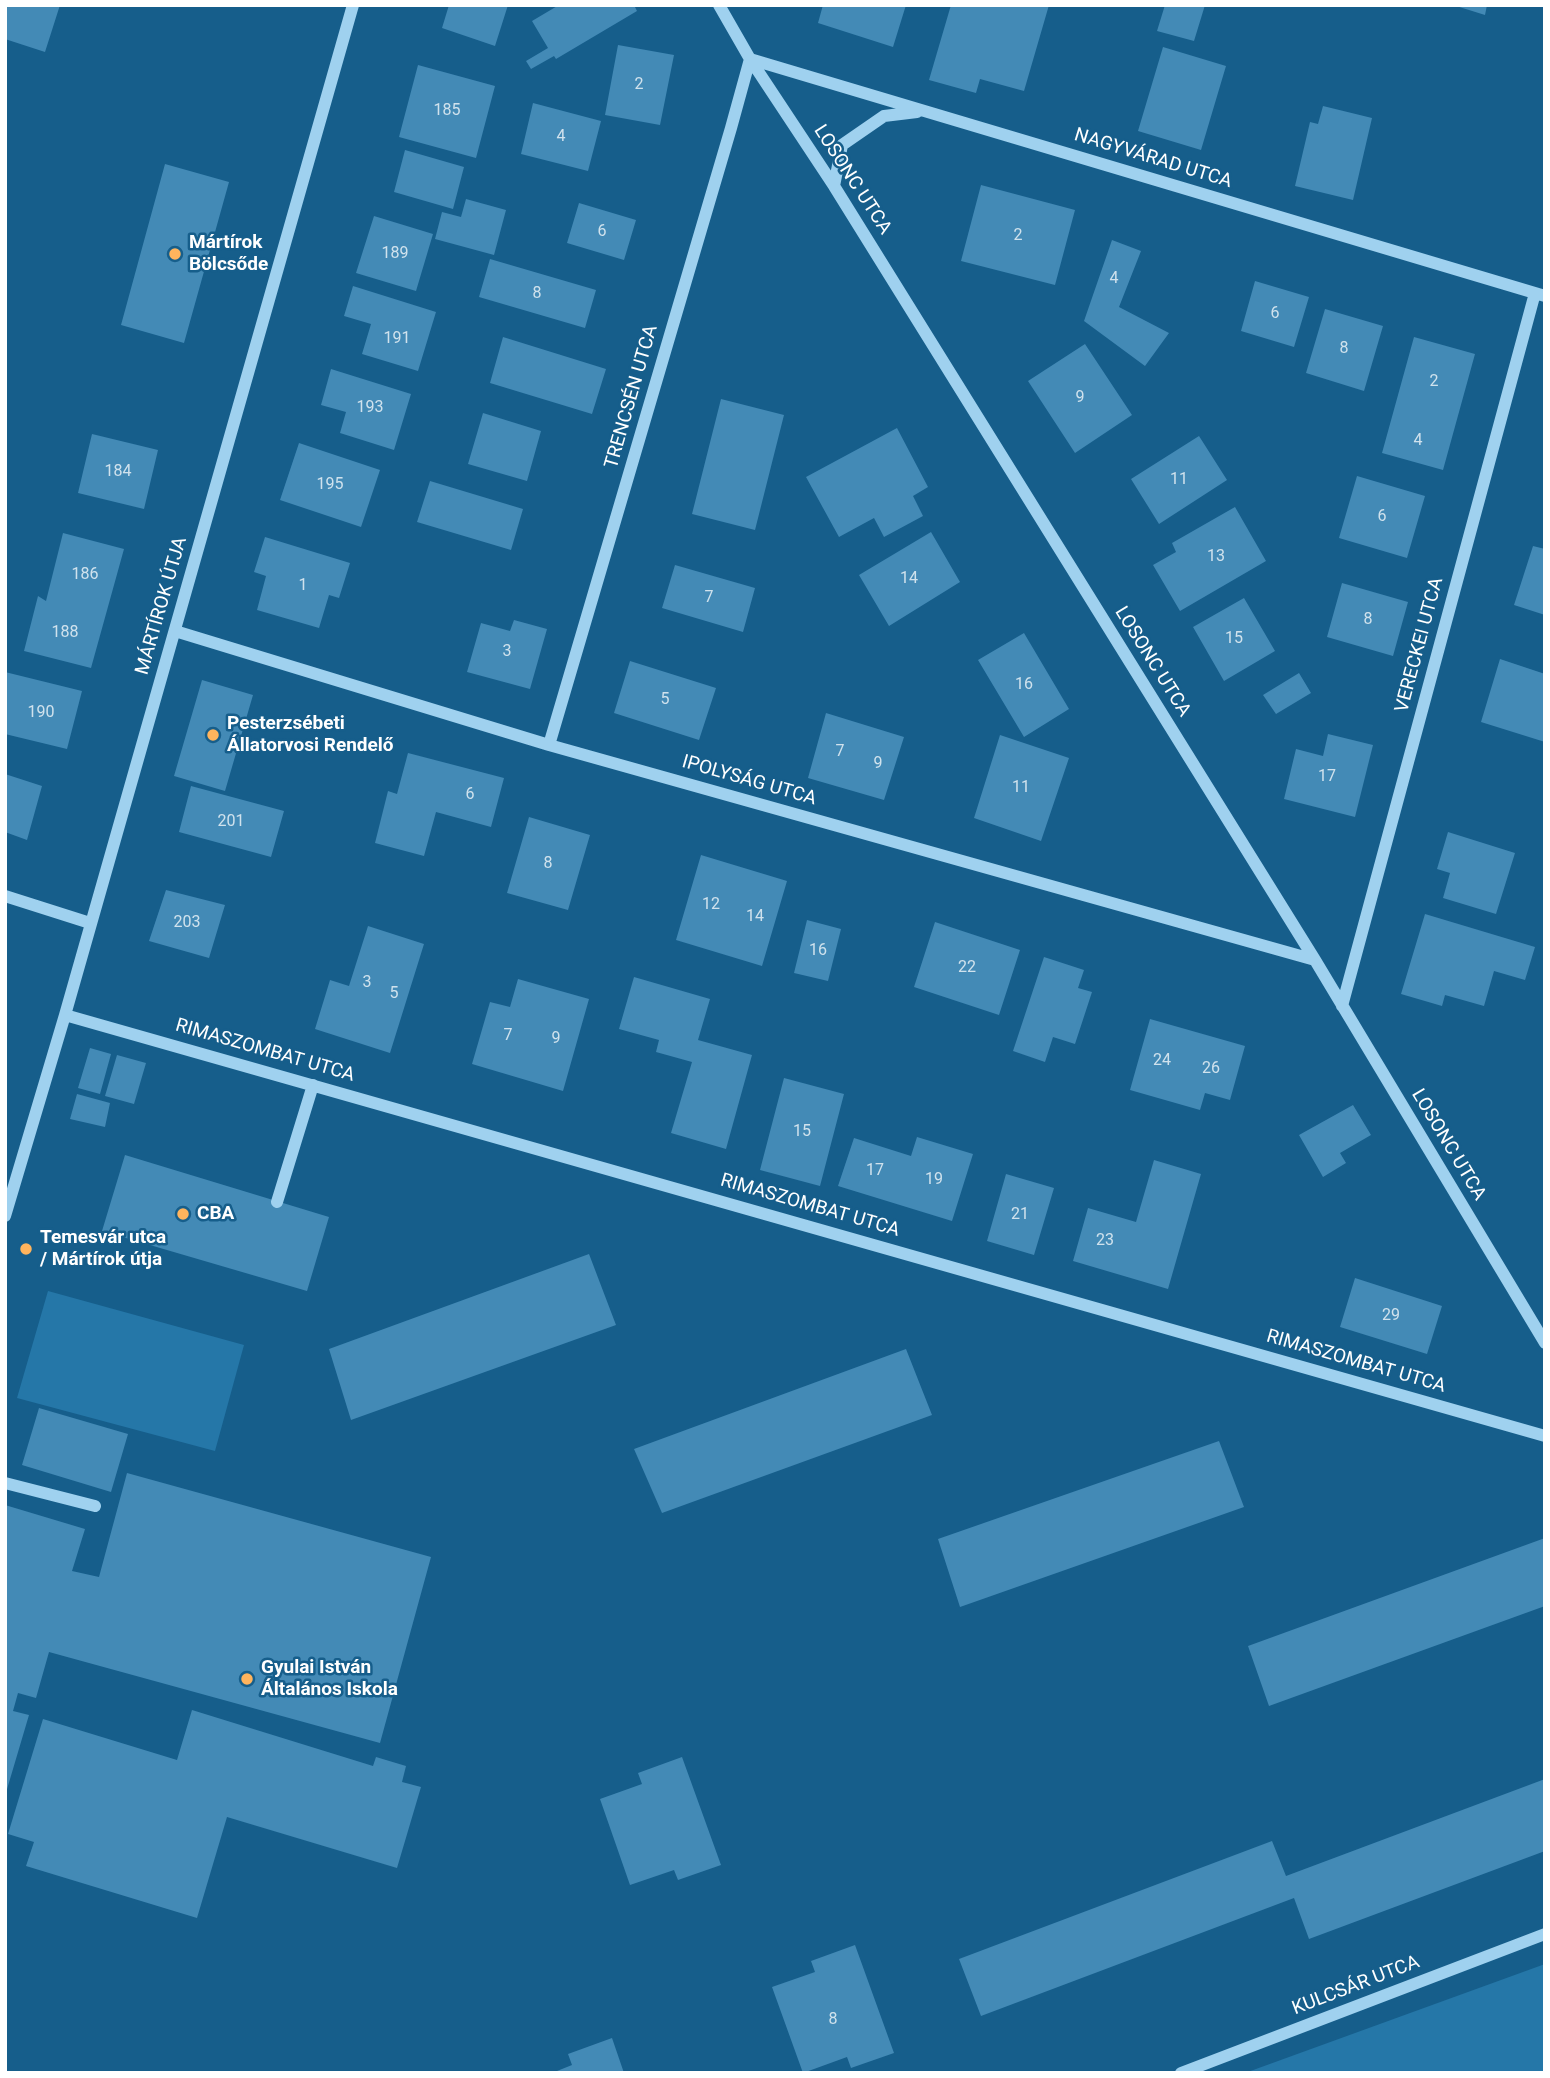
<!DOCTYPE html>
<meta charset="utf-8">
<style>
body{margin:0}
#map{position:relative;width:1550px;height:2078px;overflow:hidden;background:#165e8b;font-family:Roboto,sans-serif}
canvas{display:block}
.frame{position:absolute;inset:0;border:7px solid #fff;pointer-events:none}
</style>
<div id="map">
<canvas width="1550" height="2078"></canvas>
<div class="frame"></div>
</div>
<script>
const g = document.querySelector('canvas').getContext('2d');
g.lineJoin = 'round';
function fill(path, color) { g.fillStyle = color; g.fill(path, 'evenodd'); }
function trace(path, color, width, dash) { g.strokeStyle = color; g.lineWidth = width; g.lineCap = dash ? 'butt' : 'round'; g.setLineDash(dash || []); g.stroke(path); }
function write(font, color, halo, rows, align = 'center') {
  g.font = font + ' Roboto,sans-serif'; g.lineWidth = 5; g.setLineDash([]); g.textBaseline = 'middle'; g.strokeStyle = halo; g.fillStyle = color; for (const [text, x, y, turn = 0] of rows) {
    g.save(); g.translate(x, y); g.rotate((+turn || 0) * Math.PI / 180); g.textAlign = isNaN(turn) ? turn : align; if (halo) g.strokeText(text, 0, 0); g.fillText(text, 0, 0); g.restore();
  }
}
fill(new Path2D(`
 M48,1291L244,1345L215,1451L17,1398Z
 M1545,1964V2073H1245Z`), '#2577a8');
fill(new Path2D(`
 M5,5H60L45,52L5,39Z
 M449,5H508L495,46L442,28Z
 M559,5H634L637,11L556,59L554,56L531,69L526,61L548,48L532,21Z
 M823,5H906L893,47L818,23Z
 M951,5H1049L1024,91L980,79L976,93L929,80Z
 M1165,5H1205L1194,41L1157,31Z
 M1453,5H1487L1485,15Z
 M618,45L674,55L660,125L605,115Z
 M1163,47L1226,66L1201,150L1138,131Z
 M418,65L495,86L476,158L399,137Z
 M533,103L601,121L588,171L521,154Z
 M1323,106L1372,118L1353,200L1295,186L1310,122L1318,124Z
 M405,150L464,167L453,209L394,192Z
 M165,164L229,182L184,343L121,325Z
 M981,185L1075,210L1055,285L961,261Z
 M466,199L506,210L494,255L435,239L442,212L461,217Z
 M579,203L636,220L624,260L567,243Z
 M374,216L433,234L416,291L356,273Z
 M1112,240L1141,251L1119,307L1169,333L1145,366L1084,321Z
 M490,259L596,290L585,328L479,297Z
 M1255,281L1309,297L1294,347L1241,331Z
 M353,286L436,312L418,371L362,354L371,324L344,316Z
 M1325,309L1383,326L1364,391L1306,373Z
 M503,337L606,369L592,414L490,383Z
 M1414,337L1475,354L1443,470L1382,453Z
 M1085,344L1132,415L1075,453L1028,381Z
 M331,369L411,394L394,450L340,433L346,412L321,405Z
 M721,399L784,415L755,530L692,514Z
 M483,413L541,431L527,481L468,464Z
 M897,428L928,487L913,496L923,516L884,537L874,518L839,537L806,477Z
 M92,434L158,450L144,509L78,493Z
 M1199,436L1227,480L1159,524L1131,479Z
 M299,443L380,470L361,527L280,500Z
 M1357,476L1425,496L1407,558L1339,538Z
 M430,481L523,509L511,550L417,522Z
 M1235,507L1266,561L1180,611L1153,565L1176,552L1172,543Z
 M931,532L960,582L889,626L859,575Z
 M63,533L124,549L91,668L24,651L38,596L46,601Z
 M265,537L350,563L339,598L329,595L319,628L257,610L266,576L254,572Z
 M1533,546L1545,549V615L1514,605Z
 M675,565L755,588L743,632L662,608Z
 M1342,583L1408,602L1393,656L1327,637Z
 M1244,598L1275,651L1224,681L1193,627Z
 M514,620L547,629L530,689L467,672L481,623L510,631Z
 M1024,633L1069,709L1024,737L978,660Z
 M1500,659L1545,674V742L1481,722Z
 M630,661L716,688L699,740L614,713Z
 M5,672L82,691L67,749L5,734Z
 M1299,673L1311,693L1276,714L1263,695Z
 M202,680L253,695L225,791L174,776Z
 M826,713L904,737L884,800L808,778Z
 M1328,734L1373,745L1355,817L1284,799L1296,749L1323,756Z
 M1000,735L1069,758L1041,841L974,818Z
 M408,753L504,778L491,827L436,812L424,856L375,843L388,791L397,794Z
 M5,774L42,786L27,840L5,832Z
 M191,786L284,811L271,857L179,832Z
 M529,817L590,835L568,910L507,893Z
 M1448,832L1515,853L1496,914L1443,898L1450,873L1437,869Z
 M701,855L787,881L762,966L676,940Z
 M166,890L225,905L209,958L149,941Z
 M1425,914L1535,947L1525,980L1494,971L1484,1006L1445,995L1442,1006L1401,994Z
 M807,920L841,929L828,981L794,973Z
 M935,922L1020,950L999,1015L914,987Z
 M368,926L424,944L390,1053L315,1029L330,980L349,986Z
 M1044,957L1084,970L1078,988L1092,992L1075,1044L1053,1037L1045,1062L1013,1051Z
 M634,977L710,999L698,1040L752,1055L726,1149L671,1133L692,1062L656,1052L659,1040L619,1029Z
 M518,979L589,999L563,1091L472,1064L490,1002L510,1007Z
 M1150,1019L1245,1046L1230,1100L1205,1093L1200,1110L1130,1090Z
 M90,1048L111,1054L100,1094L78,1088Z
 M117,1055L146,1063L134,1104L105,1096Z
 M784,1078L844,1094L820,1186L760,1170Z
 M77,1094L110,1103L105,1127L70,1119Z
 M1353,1105L1371,1135L1340,1153L1346,1163L1323,1177L1299,1135Z
 M917,1137L973,1154L952,1221L838,1186L854,1138L911,1156Z
 M125,1155L329,1217L307,1291L102,1231Z
 M1154,1160L1201,1174L1168,1289L1073,1261L1088,1208L1136,1222Z
 M1006,1174L1054,1188L1034,1255L987,1241Z
 M589,1254L616,1325L351,1420L329,1349Z
 M1355,1278L1442,1306L1427,1354L1340,1327Z
 M906,1349L932,1415L662,1513L634,1449Z
 M39,1408L128,1434L111,1492L22,1465Z
 M1219,1441L1244,1507L960,1607L938,1539Z
 M127,1473L431,1557L380,1743L49,1652L36,1698L18,1693L13,1711L29,1715L5,1796V1505L85,1529L72,1571L99,1577Z
 M1545,1538V1606L1269,1706L1248,1646Z
 M192,1710L373,1766L376,1757L406,1766L402,1782L421,1787L397,1868L227,1817L197,1918L26,1866L34,1842L8,1834L43,1719L177,1760Z
 M682,1757L721,1865L678,1880L674,1870L630,1885L600,1799L642,1784L638,1773Z
 M1545,1779V1851L1309,1939L1294,1898L981,2016L959,1959L1272,1841L1286,1876Z
 M855,1945L894,2053L851,2068L847,2057L803,2073L772,1987L815,1972L811,1961Z
 M612,2038L624,2073H552L572,2065L568,2054Z`), '#438ab6');
trace(new Path2D(`
 M719,5L750,59L834,186L1315,960L1545,1343
 M834,186L842,145L884,116L917,112
 M175,631L549,745L1315,960
 M549,745L731,128L750,59L1545,296
 M5,896L90,923
 M1342,1006L1535,293
 M65,1015L1545,1436
 M277,1202L313,1085
 M5,1216L65,1015L353,5
 M5,1483L95,1506
 M1181,2073L1545,1934`), '#9fd1ef', 12);
for (const [x, y, r, color] of [
 [175,254,7,"#ffb45d"],
 [213,735,7,"#ffb45d"],
 [183,1214,7,"#ffb45d"],
 [26,1249,7,"#ffb45d"],
 [247,1679,7,"#ffb45d"]
]) { const dot = new Path2D(); dot.arc(x, y, r, 0, 2 * Math.PI); g.fillStyle = color; g.fill(dot); trace(dot, '#165e8b', 2.5); }
write('16px', '#d0e2ed', null, [
 ["2",639,85],
 ["185",447,111],
 ["4",561,137],
 ["6",602,232],
 ["2",1018,236],
 ["189",395,254],
 ["4",1114,279],
 ["8",537,294],
 ["6",1275,314],
 ["191",397,339],
 ["8",1344,349],
 ["2",1434,382],
 ["9",1080,398],
 ["193",370,408],
 ["4",1418,441],
 ["184",118,472],
 ["11",1179,480],
 ["195",330,485],
 ["6",1382,517],
 ["13",1216,557],
 ["186",85,575],
 ["14",909,579],
 ["1",303,586],
 ["7",709,598],
 ["8",1368,620],
 ["188",65,633],
 ["15",1234,639],
 ["3",507,652],
 ["16",1024,685],
 ["5",665,700],
 ["190",41,713],
 ["7",840,752],
 ["9",878,764],
 ["17",1327,777],
 ["11",1021,788],
 ["6",470,795],
 ["201",231,822],
 ["8",548,864],
 ["12",711,905],
 ["14",755,917],
 ["203",187,923],
 ["16",818,951],
 ["22",967,968],
 ["3",367,983],
 ["5",394,994],
 ["7",508,1036],
 ["9",556,1039],
 ["24",1162,1061],
 ["26",1211,1069],
 ["15",802,1132],
 ["17",875,1171],
 ["19",934,1180],
 ["21",1020,1215],
 ["23",1105,1241],
 ["29",1391,1316],
 ["8",833,2020]
]);
write('19px', '#fff', '#165e8b', [
 ["NAGYVÁRAD UTCA",1153,159,17],
 ["LOSONC UTCA",852,180,57],
 ["TRENCSÉN UTCA",632,397,-74],
 ["MÁRTÍROK ÚTJA",162,606,-74],
 ["VERECKEI UTCA",1420,645,-75],
 ["LOSONC UTCA",1152,662,58],
 ["IPOLYSÁG UTCA",749,781,16],
 ["RIMASZOMBAT UTCA",265,1051,16],
 ["LOSONC UTCA",1448,1145,59],
 ["RIMASZOMBAT UTCA",810,1206,16],
 ["RIMASZOMBAT UTCA",1356,1362,16],
 ["KULCSÁR UTCA",1356,1986,-21]
]);
write('bold 19px', '#fff', '#165e8b', [
 ["Mártírok",189,243],
 ["Bölcsőde",189,265],
 ["Pesterzsébeti",227,724],
 ["Állatorvosi Rendelő",227,746],
 ["CBA",197,1214],
 ["Temesvár utca",40,1238],
 ["/ Mártírok útja",40,1260],
 ["Gyulai István",261,1668],
 ["Általános Iskola",261,1690]
], 'left');
</script>
